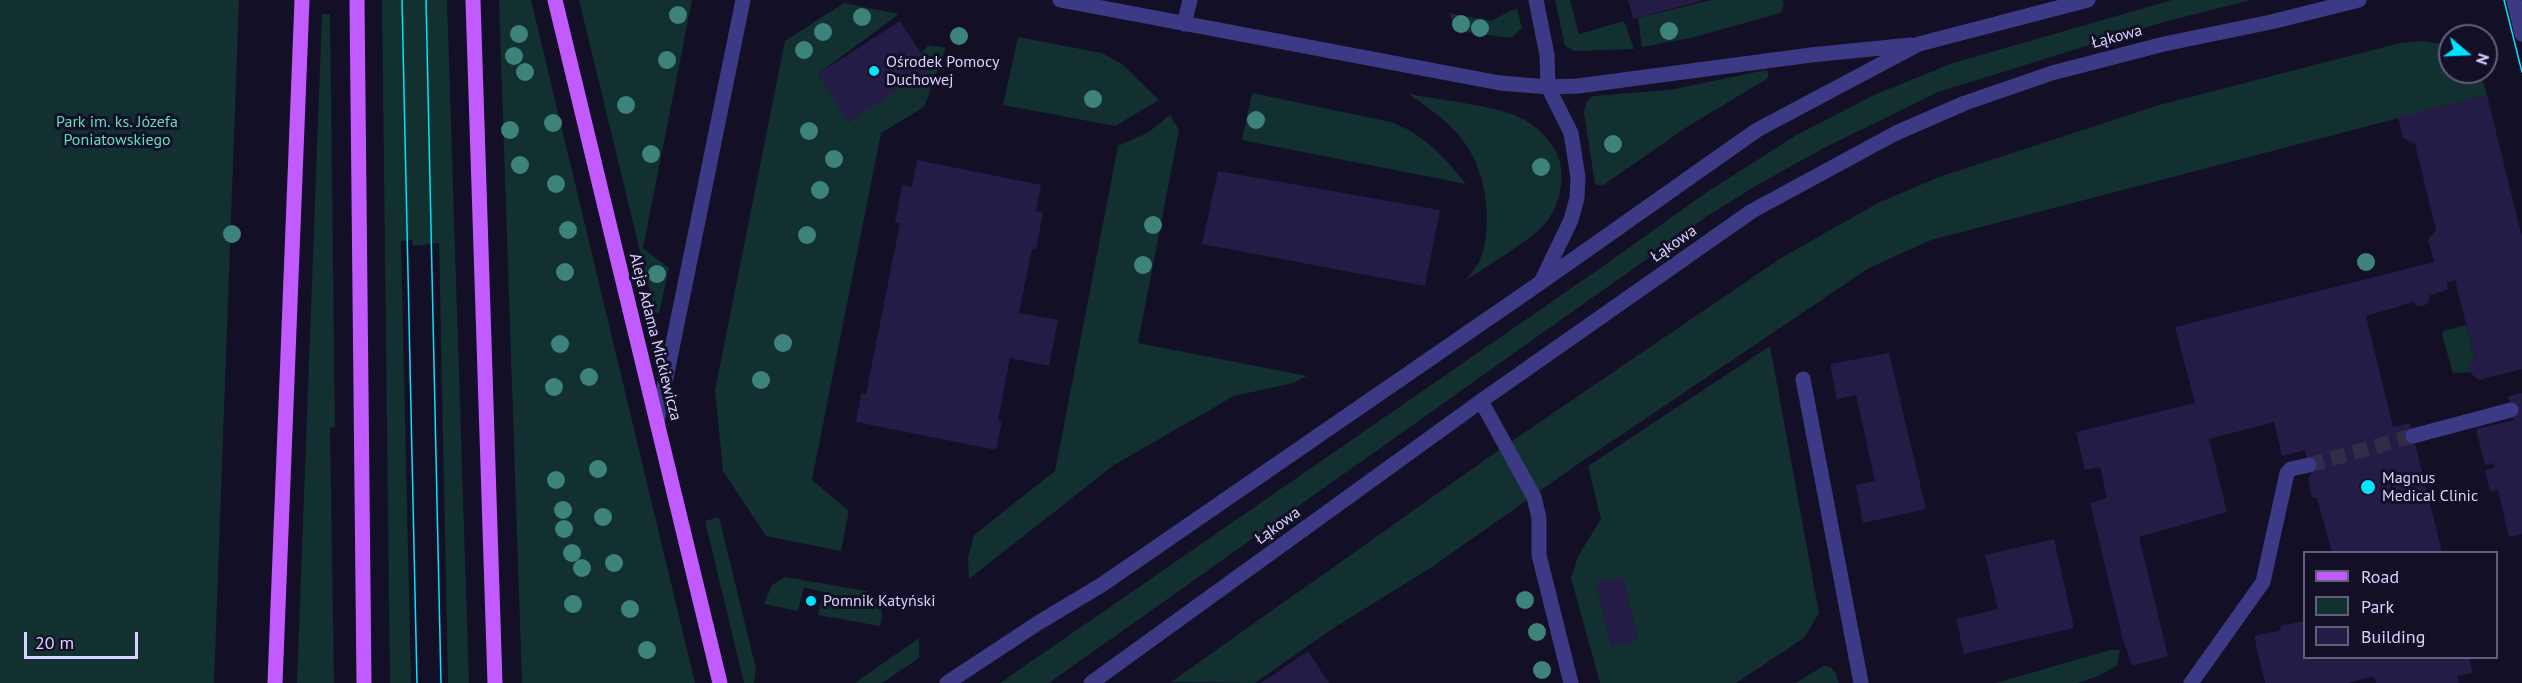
<!DOCTYPE html>
<meta charset="utf-8">
<style>
body{margin:0}
#map{position:relative;width:2522px;height:683px;overflow:hidden;background:#130f26;font-family:"PT Sans",sans-serif}
canvas{display:block}
.legend{position:absolute;left:2303px;top:551px;width:195px;height:108px;box-sizing:border-box;background:#130f26;border:2px solid #625e7d;margin:0;padding:8px 10px;list-style:none;font-size:18px;color:#d9d4ff}
.legend li{display:flex;align-items:center;gap:12px;height:30px}
.legend b{width:30px;border:2px solid #625e7d}
.north{position:absolute;left:2438px;top:24px;width:60px;height:60px;box-sizing:border-box;background:#130f26;border:2px solid #625e7d;border-radius:50%;rotate:109deg;font-size:16px;font-weight:700;line-height:24px;text-align:center;color:#d9d4ff}
.north::after{content:'';display:block;margin:auto;width:21px;height:27px;background:#00e5ff;clip-path:polygon(50% 0,100% 100%,50% 72%,0 100%)}
.scale{position:absolute;left:24px;top:632px;width:114px;height:27px;box-sizing:border-box;border:3px solid #d9d4ff;border-top:0;padding-left:8px;font-size:18px;line-height:21px;white-space:nowrap;color:#d9d4ff;-webkit-text-stroke:4px #130f26;paint-order:stroke}
</style>
<div id="map">
<canvas width="2522" height="683"></canvas>
<ul class="legend">
<li><b style="height:8px;background:#c25bff"></b>Road</li>
<li><b style="height:16px;background:#12302f"></b>Park</li>
<li><b style="height:16px;background:#241b47"></b>Building</li>
</ul>
<div class="north">N</div>
<div class="scale">20 m</div>
</div>
<script>
const g = document.querySelector('canvas').getContext('2d');
g.lineJoin = 'round';
function fill(path, color) { g.fillStyle = color; g.fill(path, 'evenodd'); }
function trace(path, color, width, dash) { g.strokeStyle = color; g.lineWidth = width; g.lineCap = dash ? 'butt' : 'round'; g.setLineDash(dash || []); g.stroke(path); }
function write(font, color, halo, rows, align = 'center') {
  g.font = font + ' "PT Sans",sans-serif'; g.lineWidth = 6; g.setLineDash([]); g.textBaseline = 'middle'; g.strokeStyle = halo; g.fillStyle = color; for (const [text, x, y, turn = 0] of rows) {
    g.save(); g.translate(x, y); g.rotate((+turn || 0) * Math.PI / 180); g.textAlign = isNaN(turn) ? turn : align; if (halo) g.strokeText(text, 0, 0); g.fillText(text, 0, 0); g.restore();
  }
}
fill(new Path2D(`
 M0,0H239L214,683H0Z
 M382,0H447L469,683H448L439,243L413,246L412,240L401,241L411,683H390Z
 M499,0H531L695,683H522Z
 M579,0H692L643,248L669,268L659,314L655,313Z
 M1555,0H1570L1579,34L1624,21L1634,49L1574,51L1565,46Z
 M1711,0H1783L1784,4L1781,12L1773,15L1691,38L1642,47L1638,18Z
 M2172,0H2251L2164,22L1938,92L1824,148L1757,185L1706,217L1049,683H1000L1599,269L1704,194L1795,136L1874,95L1953,63Z
 M844,3L899,14L818,74L849,122L929,45L946,48L924,107L881,133L812,480L849,511L841,551L766,536L723,471L715,390L785,41Z
 M1517,9L1522,28L1511,38L1457,31L1449,13L1491,21L1512,10Z
 M322,14H330L335,427L330,428L334,683H297Z
 M1018,37L1102,53L1122,64L1159,100L1115,126L1003,105Z
 M2422,41L2450,45V72H2480L2487,95L1931,240L1869,268L1584,460L1432,567L1332,629L1255,683L1171,682L1506,445L1781,258L1878,203L1939,177L2159,105L2400,43Z
 M1766,70L1768,72V78L1687,127L1605,184L1601,186L1595,184L1584,113L1587,101L1593,96L1670,90Z
 M1252,93L1391,122C1424,134 1444,157 1466,184L1242,140Z
 M1409,94C1441,100 1476,103 1508,113C1529,119 1546,133 1556,152C1567,173 1561,203 1547,221C1535,238 1486,267 1466,280C1473,271 1482,260 1484,248C1492,208 1484,163 1456,132C1443,117 1425,106 1409,94Z
 M1170,115L1179,130L1138,343L1307,376L1293,383L1234,396L1114,465L969,579L968,558L974,535L1055,471L1118,146L1149,132Z
 M2466,325L2475,360L2470,365L2469,372L2453,373L2442,335L2443,331Z
 M1770,346L1819,613L1804,638L1736,683H1600L1571,578L1578,556L1601,519L1588,466Z
 M719,517L756,669L754,683H744L705,521Z
 M785,577L867,591C880,599 885,611 880,626L818,615L823,592L804,587L798,611L764,604L772,585Z
 M919,638V658L882,683H855Z
 M2110,650H2120L2117,665C2104,674 2092,679 2077,683H1996Z
 M1823,666C1834,665 1836,674 1839,683H1796Z`), '#12302f');
fill(new Path2D(`
 M1628,0H1701V1L1633,19Z
 M900,21L931,69L848,122L818,74Z
 M2487,95L2522,237V369L2479,380L2469,372V365L2475,360L2455,280L2447,283L2448,290L2430,295L2429,302L2424,306H2417L2414,302L2366,316L2393,427L2410,423L2442,552H2332L2317,498L2312,497L2308,478L2311,474L2305,450L2282,456L2274,422L2209,439L2227,512L2139,537L2168,656L2132,666L2123,640L2090,503L2107,498L2100,467L2085,470L2076,432L2195,403L2175,327L2434,262L2428,240L2436,230L2415,144L2403,138L2398,117Z
 M917,160L1041,185L1036,211L1043,213L1036,250L1032,249L1019,313L1058,320L1049,366L1010,358L998,420L1002,421L996,450L856,422L861,393L866,394L900,223L895,222L902,185L912,187Z
 M1218,171L1440,210L1425,286L1202,244Z
 M1889,353L1926,509L1863,523L1856,485L1875,481L1856,395L1837,399L1830,364Z
 M2522,393V534L2509,537L2498,490L2490,492L2485,470L2494,468L2493,463L2485,465L2476,429L2514,420L2508,396Z
 M2054,539L2074,628L1964,654L1956,619L1998,609L1985,555Z
 M1623,577L1638,640L1611,647L1596,583Z
 M2304,621V658H2469L2473,673L2457,676L2459,683H2376L2374,676L2348,683H2265L2254,636L2281,630L2280,626Z
 M1308,651L1329,683H1261Z`), '#241b47');
trace(new Path2D(`
 M2309,465L2413,436`), '#312d47', 15, [15, 8]);
trace(new Path2D(`
 M1060,0L1500,83L1548,87L1578,86L1811,55L1911,45
 M1536,0L1547,55L1548,87L1571,133L1578,177L1577,198L1571,220L1542,280
 M2514,0L2522,34
 M1184,24L1190,0
 M1803,379L1861,683
 M1481,401L1534,497L1539,518V555L1571,683
 M657,422L743,0
 M2413,436L2511,410
 M947,683L1038,623L1103,584L1540,283L1757,130L1919,44L2088,0
 M1091,683L1481,401L1752,211L1896,133L1965,103L2052,73L2164,44L2271,22L2359,0
 M2191,683L2263,582L2287,473L2291,469L2309,465`), '#3d3a85', 15);
trace(new Path2D(`
 M357,0L364,683
 M473,0L495,683
 M555,0L720,683
 M275,683L302,0`), '#c25bff', 15);
trace(new Path2D(`
 M402,0L417,683
 M426,0L441,683
 M2504,0L2522,72`), '#00e5ff', 1.5);
g.fillStyle = '#3d827b';
for (const [x, y] of [
 [678,15],
 [862,17],
 [1461,24],
 [1480,28],
 [1669,31],
 [823,32],
 [519,34],
 [959,36],
 [804,50],
 [514,56],
 [667,60],
 [525,72],
 [1093,99],
 [626,105],
 [1256,120],
 [553,123],
 [510,130],
 [809,131],
 [1613,144],
 [651,154],
 [834,159],
 [520,165],
 [1541,167],
 [556,184],
 [820,190],
 [1153,225],
 [568,230],
 [232,234],
 [807,235],
 [2366,262],
 [1143,265],
 [565,272],
 [657,274],
 [783,343],
 [560,344],
 [589,377],
 [761,380],
 [554,387],
 [598,469],
 [556,480],
 [563,510],
 [603,517],
 [564,529],
 [572,553],
 [614,563],
 [582,568],
 [1525,600],
 [573,604],
 [630,609],
 [1537,632],
 [647,650],
 [1542,670]
]) { g.beginPath(); g.arc(x, y, 9, 0, 2 * Math.PI); g.fill(); }
for (const [x, y, r, color] of [
 [874,71,6,"#00e5ff"],
 [2368,487,8,"#00e5ff"],
 [811,601,6,"#00e5ff"]
]) { const dot = new Path2D(); dot.arc(x, y, r, 0, 2 * Math.PI); g.fillStyle = color; g.fill(dot); trace(dot, '#130f26', 2); }
write('16px', '#d9d4ff', '#130f26', [
 ["Łąkowa",2117,37,-15],
 ["Łąkowa",1674,244,-35],
 ["Aleja Adama Mickiewicza",655,337,76],
 ["Łąkowa",1278,526,-36]
]);
write('16px', '#d9d4ff', '#130f26', [
 ["Ośrodek Pomocy",886,62],
 ["Duchowej",886,80],
 ["Magnus",2382,478],
 ["Medical Clinic",2382,496],
 ["Pomnik Katyński",823,601]
], 'left');
write('16px', '#5fe0c0', '#130f26', [
 ["Park im. ks. Józefa",117,122],
 ["Poniatowskiego",117,140]
]);
</script>
